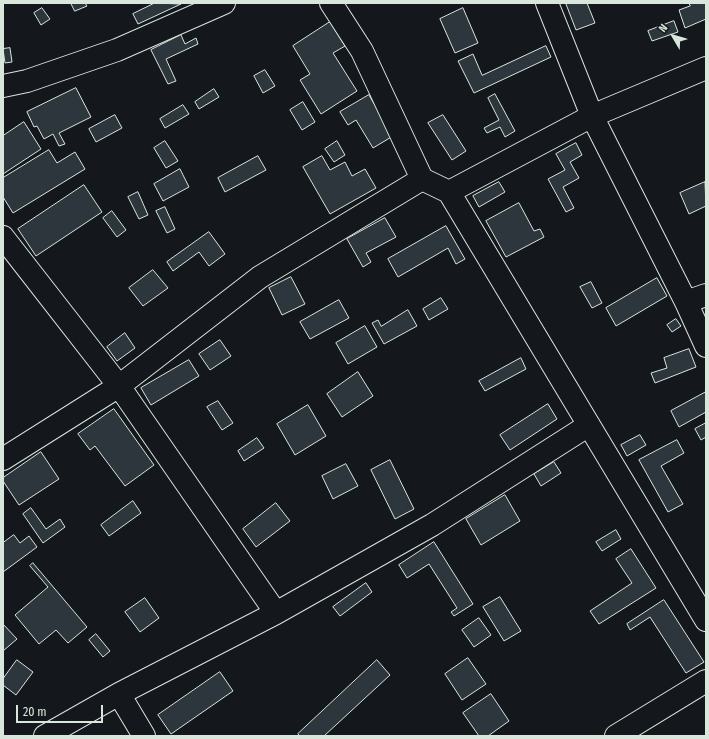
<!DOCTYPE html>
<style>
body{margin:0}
#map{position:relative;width:709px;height:739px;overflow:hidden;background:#14181c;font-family:"Fira Sans Condensed",sans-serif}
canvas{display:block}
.frame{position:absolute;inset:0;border:4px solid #d8e6dc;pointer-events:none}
.north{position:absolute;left:653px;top:16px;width:40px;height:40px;-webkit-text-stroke:3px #14181c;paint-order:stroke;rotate:308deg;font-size:11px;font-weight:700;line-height:16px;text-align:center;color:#d8e6dc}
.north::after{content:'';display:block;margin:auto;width:14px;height:18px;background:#d8e6dc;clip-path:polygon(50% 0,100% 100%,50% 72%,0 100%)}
.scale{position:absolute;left:16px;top:705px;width:87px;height:18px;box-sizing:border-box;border:2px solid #d8e6dc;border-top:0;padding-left:5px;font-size:12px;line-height:14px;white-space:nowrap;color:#d8e6dc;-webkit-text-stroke:3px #14181c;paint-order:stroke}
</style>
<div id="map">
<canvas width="709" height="739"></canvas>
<div class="frame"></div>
<div class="north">N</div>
<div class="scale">20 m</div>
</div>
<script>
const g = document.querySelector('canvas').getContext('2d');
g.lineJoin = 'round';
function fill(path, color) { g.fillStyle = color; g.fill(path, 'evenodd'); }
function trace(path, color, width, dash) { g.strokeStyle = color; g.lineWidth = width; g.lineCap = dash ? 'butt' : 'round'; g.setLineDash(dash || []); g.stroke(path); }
const building = new Path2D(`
 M71,3H85L87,6L75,11Z
 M155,3L181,4L138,24L133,14Z
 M568,3H587L595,23L576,30L566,4Z
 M689,3H706V19L685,28L679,10L690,6Z
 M42,8L50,19L41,25L34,13Z
 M463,8L478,43L455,53L440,19Z
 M674,21L678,32L652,41L648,31Z
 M330,22L345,46L333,53L357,91L321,114L300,80L310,74L293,46Z
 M181,35L185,44L196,38L198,44L166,59L176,81L168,84L151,50Z
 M546,46L551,57L474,93L458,61L473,54L482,75Z
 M10,48L12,62L5,63L3,49Z
 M265,70L275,86L263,93L254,76Z
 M76,88L91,117L59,133L65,144L59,146L53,134L44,139L37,126L34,127L27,112Z
 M214,89L219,97L199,109L195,102Z
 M495,94L515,131L505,137L500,127L487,133L484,128L499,120L488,98Z
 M369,95L393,136L373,148L356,120L348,125L340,112Z
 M303,102L315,122L302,130L290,110Z
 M183,105L189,114L165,128L160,119Z
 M115,115L122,128L96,142L89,129Z
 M443,115L466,151L452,160L428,123Z
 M24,122L41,149L3,174V136Z
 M165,141L178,161L166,168L154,148Z
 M337,141L345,155L334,162L325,149Z
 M576,143L582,155L570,162L579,178L563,187L574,208L566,212L548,179L565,170L556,154Z
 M49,150L57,163L75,152L85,169L13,213L3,197V178Z
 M258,156L266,170L225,192L218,178Z
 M322,156L330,170L345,162L352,176L365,169L376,188L330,214L303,167Z
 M180,169L189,187L163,201L154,184Z
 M499,182L505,192L479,207L473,196Z
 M705,182L706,206L689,214L680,193Z
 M84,185L102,212L36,256L18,229Z
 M138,192L148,215L139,219L128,197Z
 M519,203L534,231L540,229L544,237L506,257L486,221Z
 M165,207L175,229L167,233L156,211Z
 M112,211L126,230L117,237L103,218Z
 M385,218L396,237L366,253L371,262L363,267L347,239Z
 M446,226L465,259L456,264L448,248L398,277L388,259Z
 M209,232L225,254L209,266L199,252L173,271L167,262Z
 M153,270L168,288L143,306L129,288Z
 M291,277L305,304L282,315L269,288Z
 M657,278L667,296L616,326L606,308Z
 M591,282L602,303L592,308L580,287Z
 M441,298L448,309L429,320L423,309Z
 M339,300L349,318L310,339L300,322Z
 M408,310L417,326L384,344L372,323L378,320L381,326Z
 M676,319L681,326L672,332L667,325Z
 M365,326L377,347L348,364L336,343Z
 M125,333L135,348L117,361L107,347Z
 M220,340L231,356L210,370L199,354Z
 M689,349L696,367L655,383L651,373L667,368L664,358Z
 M521,358L526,369L485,391L479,381Z
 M189,360L199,376L151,405L141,388Z
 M358,372L373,396L342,417L327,394Z
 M706,392V412L679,427L671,411Z
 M218,401L233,423L222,430L207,407Z
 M548,404L557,419L510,450L500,435Z
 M308,405L326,436L295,455L277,424Z
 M114,409L154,465L125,486L95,446L90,450L78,434Z
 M706,423V437L701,440L695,429Z
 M640,435L646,445L627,456L621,445Z
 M257,438L264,448L244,461L238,451Z
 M677,440L684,453L661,466L683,504L668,512L639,460Z
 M41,452L59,479L19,505L3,481V478Z
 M390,460L414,509L395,519L371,470Z
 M554,462L561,473L541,486L534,474Z
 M346,464L358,486L333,499L322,476Z
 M505,495L520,521L481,545L466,519Z
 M133,501L141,513L109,536L101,525Z
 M276,503L290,521L256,547L243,529Z
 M31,508L46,529L60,519L65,527L43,543L23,514Z
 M616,530L621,539L602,551L596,542Z
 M14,535L20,543L29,536L37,547L3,572V543Z
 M434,542L473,604L454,616L451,612L457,608L429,564L407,578L399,565Z
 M631,549L656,588L599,624L590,611L632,583L616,559Z
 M33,563L87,627L68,643L56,630L39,644L15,615L48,587L30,566Z
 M366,583L372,592L340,616L333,607Z
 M500,597L521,631L504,641L483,607Z
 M145,598L159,618L140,632L125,612Z
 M664,600L704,662L686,673L650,617L630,630L627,624Z
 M479,618L491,635L474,647L462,630Z
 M3,624L17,639L3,651Z
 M96,634L110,651L103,657L89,640Z
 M468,658L486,684L462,700L445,674Z
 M17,660L33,672L16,695L3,685V679Z
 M377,660L390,675L324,736H300L298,734Z
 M220,672L233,691L171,734L158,715Z
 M491,694L509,721L488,736H479L463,713Z`);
fill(building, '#2c363c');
trace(building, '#d8e6dc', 1);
const minor = new Path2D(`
 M331,3L362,51L422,179L449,192L706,620
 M547,3L592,116L686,302L706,346
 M3,86L27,81L117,50L224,3
 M449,192L592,116L706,68
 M3,237L119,386L276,613
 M686,302L706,295
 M3,459L119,386L260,277L422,179
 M119,694L144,736
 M45,736L119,694L276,613L432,525L589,425
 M616,736L706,681`);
trace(minor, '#d8e6dc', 24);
trace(minor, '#14181c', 22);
</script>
